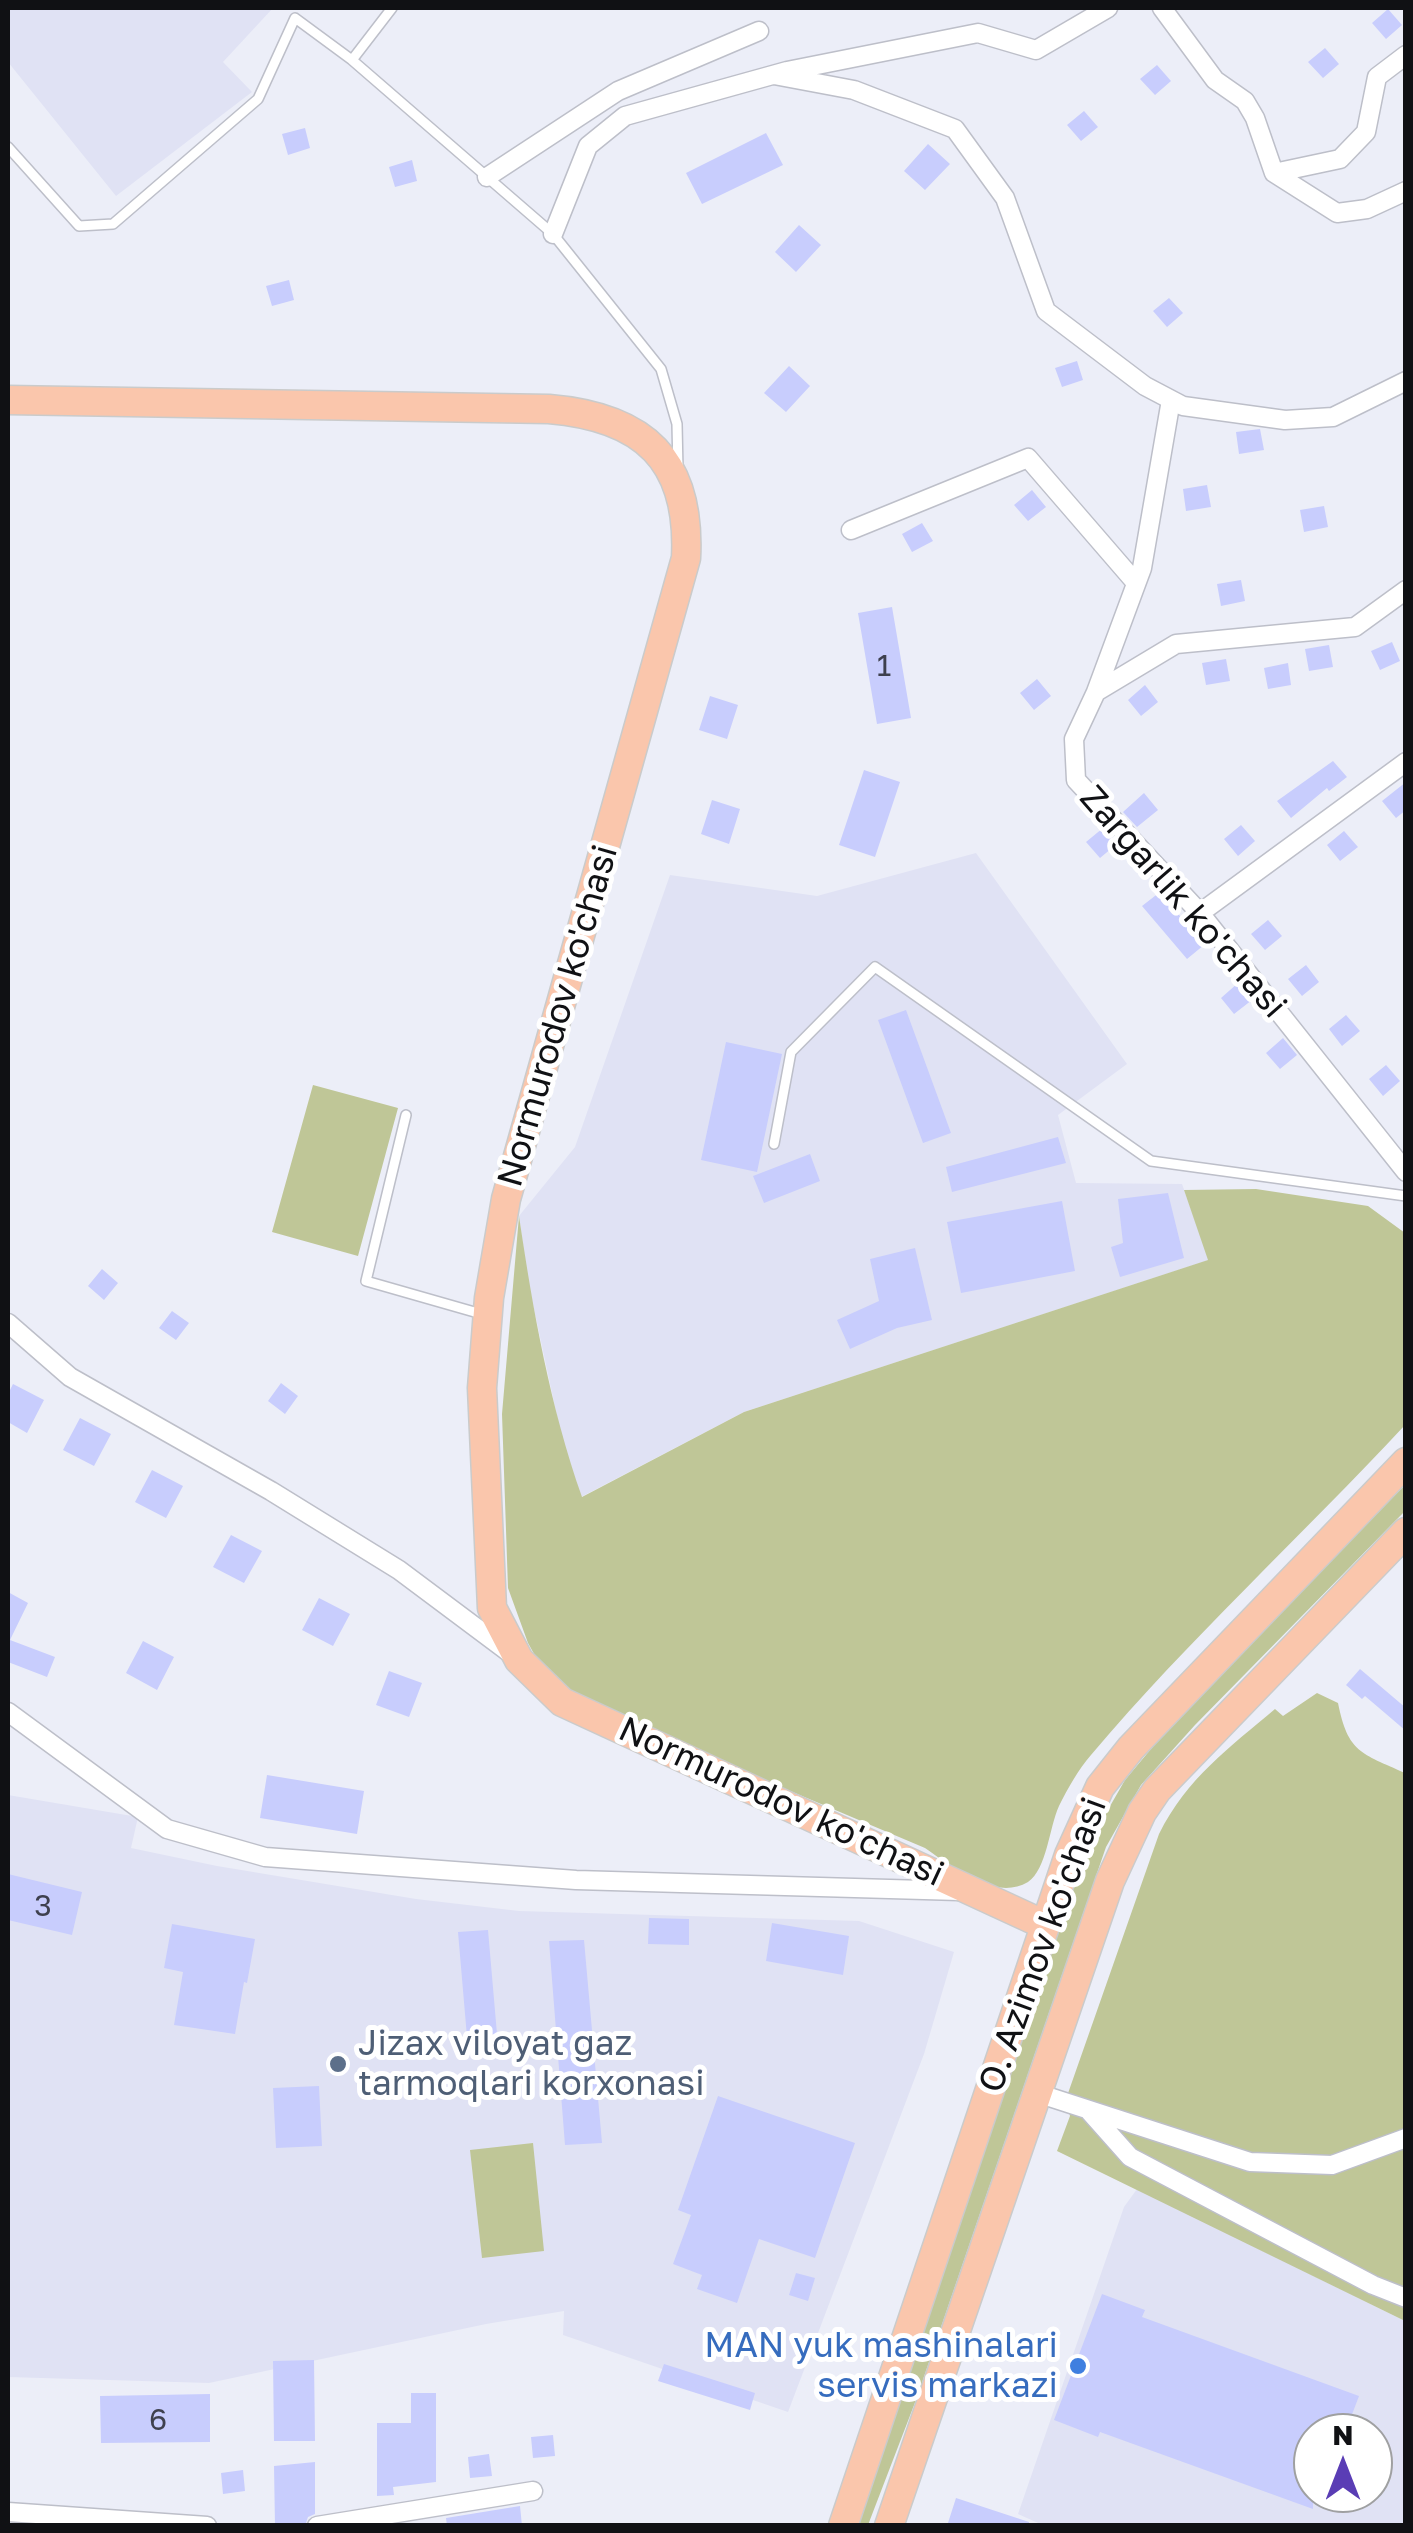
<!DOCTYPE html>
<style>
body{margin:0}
#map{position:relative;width:1413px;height:2533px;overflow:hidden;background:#eceef8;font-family:"Golos Text",sans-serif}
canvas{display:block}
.frame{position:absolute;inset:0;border:10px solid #101114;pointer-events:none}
.north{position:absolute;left:1293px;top:2413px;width:100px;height:100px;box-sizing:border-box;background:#fff;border:2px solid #9fa0a1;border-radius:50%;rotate:0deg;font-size:28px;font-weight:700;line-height:40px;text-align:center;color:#101114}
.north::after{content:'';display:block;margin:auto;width:35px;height:45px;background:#5a3db5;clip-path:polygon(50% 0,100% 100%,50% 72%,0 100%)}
</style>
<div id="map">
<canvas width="1413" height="2533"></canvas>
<div class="frame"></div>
<div class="north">N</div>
</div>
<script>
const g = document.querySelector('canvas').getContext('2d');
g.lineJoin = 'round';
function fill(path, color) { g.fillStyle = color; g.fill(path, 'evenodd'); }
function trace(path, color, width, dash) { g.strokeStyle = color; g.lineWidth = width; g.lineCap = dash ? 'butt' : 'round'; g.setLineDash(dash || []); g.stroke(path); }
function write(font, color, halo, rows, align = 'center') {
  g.font = font + ' "Golos Text",sans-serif'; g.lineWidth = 10; g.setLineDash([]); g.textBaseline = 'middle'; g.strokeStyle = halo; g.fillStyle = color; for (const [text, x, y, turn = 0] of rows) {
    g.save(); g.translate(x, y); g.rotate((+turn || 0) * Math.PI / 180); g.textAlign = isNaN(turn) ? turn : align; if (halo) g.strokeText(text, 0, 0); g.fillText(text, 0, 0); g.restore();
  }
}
fill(new Path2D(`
 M8,8H273L223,62L252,92L116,196L8,62Z
 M976,853L1127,1064L1058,1115L1076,1183L1182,1184L1209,1260L744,1412L581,1497L561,1435L528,1281L519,1216L575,1147L670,875L817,896Z
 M8,1795L138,1817L131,1848L217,1866L416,1899L519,1911L859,1921L954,1952L924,2054L788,2412L563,2335L564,2311L486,2324L209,2383L8,2377Z
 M1137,2189L1405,2321V2525L1045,2526L1018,2514L1124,2207ZM1313,2433H1373V2493H1313Z`), '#e0e2f4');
fill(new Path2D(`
 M313,1085L398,1108L358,1256L272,1232Z
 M1256,1189L1368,1206L1405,1233V1425C1302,1536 1189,1639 1091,1755C1078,1770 1068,1788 1059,1806C1049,1828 1047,1869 1028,1882C994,1902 951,1866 925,1848L580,1702L543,1670L528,1643L508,1588L502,1414L519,1216C533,1311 550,1406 582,1497L744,1412L1208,1260L1184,1190Z
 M1405,1485V1511L1195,1725L1141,1785L1106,1847L916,2400L868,2525L849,2526L1090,1841L1125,1780L1181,1713Z
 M1317,1693L1338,1703C1348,1753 1361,1753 1405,1773V2321L1057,2151L1070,2116L1066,2099L1159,1834C1187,1778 1229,1748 1275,1709L1283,1716Z
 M533,2143L544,2251L482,2258L470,2150Z`), '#bfc697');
fill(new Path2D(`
 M1388,9L1402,25L1386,39L1372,23Z
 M1325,48L1339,64L1323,78L1308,62Z
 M1157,65L1171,81L1155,95L1140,79Z
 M1084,111L1098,127L1081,141L1067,125Z
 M305,128L310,148L288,155L282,134Z
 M766,133L783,165L702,204L686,173Z
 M928,144L950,164L925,190L904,171Z
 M412,160L417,181L395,187L389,167Z
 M799,225L821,245L796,272L775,252Z
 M289,280L294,300L272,306L266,286Z
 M1169,298L1183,313L1167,327L1153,311Z
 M1077,361L1083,380L1062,387L1055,368Z
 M789,366L810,386L786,412L764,393Z
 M1260,429L1264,450L1239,454L1236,432Z
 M1207,485L1211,507L1186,511L1183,489Z
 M1032,490L1046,507L1028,521L1014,505Z
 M1324,506L1328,527L1304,532L1300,510Z
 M922,523L933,541L912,552L902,534Z
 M1241,580L1245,601L1221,606L1217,584Z
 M892,607L911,718L877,724L858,613Z
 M1392,642L1400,661L1380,670L1371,651Z
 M1329,645L1333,667L1309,671L1305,649Z
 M1226,659L1230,681L1206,685L1202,663Z
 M1288,663L1291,685L1268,689L1264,668Z
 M1037,679L1051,696L1034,710L1020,693Z
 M1145,685L1158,702L1141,716L1128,700Z
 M710,696L738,705L727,739L699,730Z
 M1333,761L1347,777L1329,791L1327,788L1291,818L1277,801Z
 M864,770L900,782L875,857L839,845Z
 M1406,782V810L1396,818L1382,801Z
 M1144,793L1158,810L1137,827L1123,812Z
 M712,800L740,809L729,844L701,834Z
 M1241,825L1255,841L1238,856L1224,839Z
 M1103,828L1118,843L1100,858L1086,842Z
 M1344,831L1358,847L1340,861L1327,845Z
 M1160,892L1204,945L1187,959L1142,906Z
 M1268,920L1282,936L1265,950L1251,934Z
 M1306,965L1319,982L1302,996L1288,979Z
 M1238,983L1252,1000L1234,1014L1221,998Z
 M906,1010L951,1133L923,1143L878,1020Z
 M1346,1015L1360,1031L1342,1046L1329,1029Z
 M1283,1038L1297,1055L1280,1069L1266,1053Z
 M726,1042L782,1054L757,1172L701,1160Z
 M1386,1065L1400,1081L1383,1096L1369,1079Z
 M1058,1137L1066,1163L952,1192L946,1167Z
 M810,1154L820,1181L764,1203L753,1176Z
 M1168,1193L1184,1258L1120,1277L1111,1247L1123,1243L1118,1199Z
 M1062,1201L1075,1271L961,1293L947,1222Z
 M915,1248L932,1320L897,1328L850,1349L837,1320L879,1301L870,1259Z
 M102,1269L118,1283L104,1300L88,1286Z
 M172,1311L189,1323L176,1340L159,1328Z
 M281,1383L298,1396L285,1414L268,1401Z
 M13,1384L44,1400L27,1433L8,1422V1394Z
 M80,1418L111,1434L94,1466L63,1450Z
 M152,1470L183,1486L166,1518L135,1502Z
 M231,1535L262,1551L244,1583L213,1567Z
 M8,1592L28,1603L10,1640L55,1657L47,1677L8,1662Z
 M319,1598L350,1614L333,1646L302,1630Z
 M143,1641L174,1657L157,1690L126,1673Z
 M1360,1669L1406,1708V1731L1365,1696L1362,1699L1346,1685Z
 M389,1671L422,1683L409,1717L376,1705Z
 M267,1775L364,1791L357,1834L260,1818Z
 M8,1874L82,1892L72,1935L8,1920Z
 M649,1918L689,1919V1945L648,1944Z
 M772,1923L849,1936L843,1975L766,1961Z
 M172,1924L255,1939L247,1983L244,1982L235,2034L174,2025L183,1972L164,1968Z
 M488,1930L497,2034L467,2037L458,1932Z
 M584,1940L602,2143L565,2145L549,1941Z
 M319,2086L322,2146L276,2148L273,2088Z
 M718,2096L855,2143L815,2258L759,2239L737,2303L697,2289L702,2275L673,2264L691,2215L678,2210Z
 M796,2273L815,2278L808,2301L789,2295Z
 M1102,2294L1145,2310L1142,2317L1359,2396L1345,2433H1313V2509L1100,2432L1098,2437L1054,2420Z
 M314,2360L315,2441H274L273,2361Z
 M664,2364L755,2393L750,2410L658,2381Z
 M411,2393H436V2482L393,2487L394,2495L377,2496V2423H411Z
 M210,2394V2442L101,2443L100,2396Z
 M553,2435L555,2456L533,2458L531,2437Z
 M489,2454L492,2476L470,2478L468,2457Z
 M315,2462V2514L308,2517L305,2526H275L274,2466Z
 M243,2470L245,2491L223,2494L221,2473Z
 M956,2498L1029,2522V2526H947Z
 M520,2506L522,2526H447L446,2518Z`), '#c8cdfd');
const service = new Path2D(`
 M392,8L352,60L553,234L661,369L677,424L678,470
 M8,147L79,226L113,224L258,99L295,18L352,60
 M406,1115L366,1281L485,1315
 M774,1144L791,1052L875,967L1151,1161L1406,1196`);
const minor = new Path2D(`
 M1162,8L1215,80L1245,101L1255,118L1274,173L1337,213L1367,209L1406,191
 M774,75L854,90L955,129L1005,198L1046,311L1145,386L1183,406L1285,420L1333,417L1406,381
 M1274,173L1340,159L1366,132L1377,77L1406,55
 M487,177L618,91L759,31
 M553,234L588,146L625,116L787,71L978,33L1036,50L1108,8
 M851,530L1028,458L1136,583
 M1406,590L1355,627L1176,644L1096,692L1074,739L1076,780L1200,913L1406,1172
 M1096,692L1142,568L1171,400
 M1200,913L1406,762
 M8,1323L70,1377L271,1491L399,1570L510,1653
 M8,1712L167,1829L265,1857L576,1880L959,1891
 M1037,2093L1250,2162L1332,2165L1406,2138
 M1090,2112L1130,2157L1373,2285L1406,2298
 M8,2512L207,2526
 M317,2526L533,2491`);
const primary = new Path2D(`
 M8,400L549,409C644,417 691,460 686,558L506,1199L489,1298L482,1388L492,1608L519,1660L562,1702L1045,1925
 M843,2526L1069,1855L1100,1787L1131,1748L1406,1462
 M889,2526L1110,1881L1142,1812L1157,1790L1406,1532`);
trace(service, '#bdbfc9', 12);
trace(minor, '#bdbfc9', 21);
trace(primary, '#cacbcb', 31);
trace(service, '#fff', 9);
trace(minor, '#fff', 18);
trace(primary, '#fac6ac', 28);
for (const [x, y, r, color] of [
 [338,2064,10,"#5c6f8a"],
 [1078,2366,10,"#3f7fe0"]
]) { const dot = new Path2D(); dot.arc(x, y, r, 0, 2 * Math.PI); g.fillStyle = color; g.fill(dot); trace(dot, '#fff', 4); }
write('30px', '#3e404e', null, [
 ["1",884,666],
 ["3",43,1906],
 ["6",158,2420]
]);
write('35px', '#101114', '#fff', [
 ["Zargarlik ko'chasi",1183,902,49],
 ["Normurodov ko'chasi",558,1016,-74],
 ["Normurodov ko'chasi",781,1802,25],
 ["O. Azimov ko'chasi",1043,1945,-70]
]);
write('35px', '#4e5e75', '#fff', [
 ["Jizax viloyat gaz",358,2044],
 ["tarmoqlari korxonasi",358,2084]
], 'left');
write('35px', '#366cbe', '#fff', [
 ["MAN yuk mashinalari",1058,2346],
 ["servis markazi",1058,2386]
], 'right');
</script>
